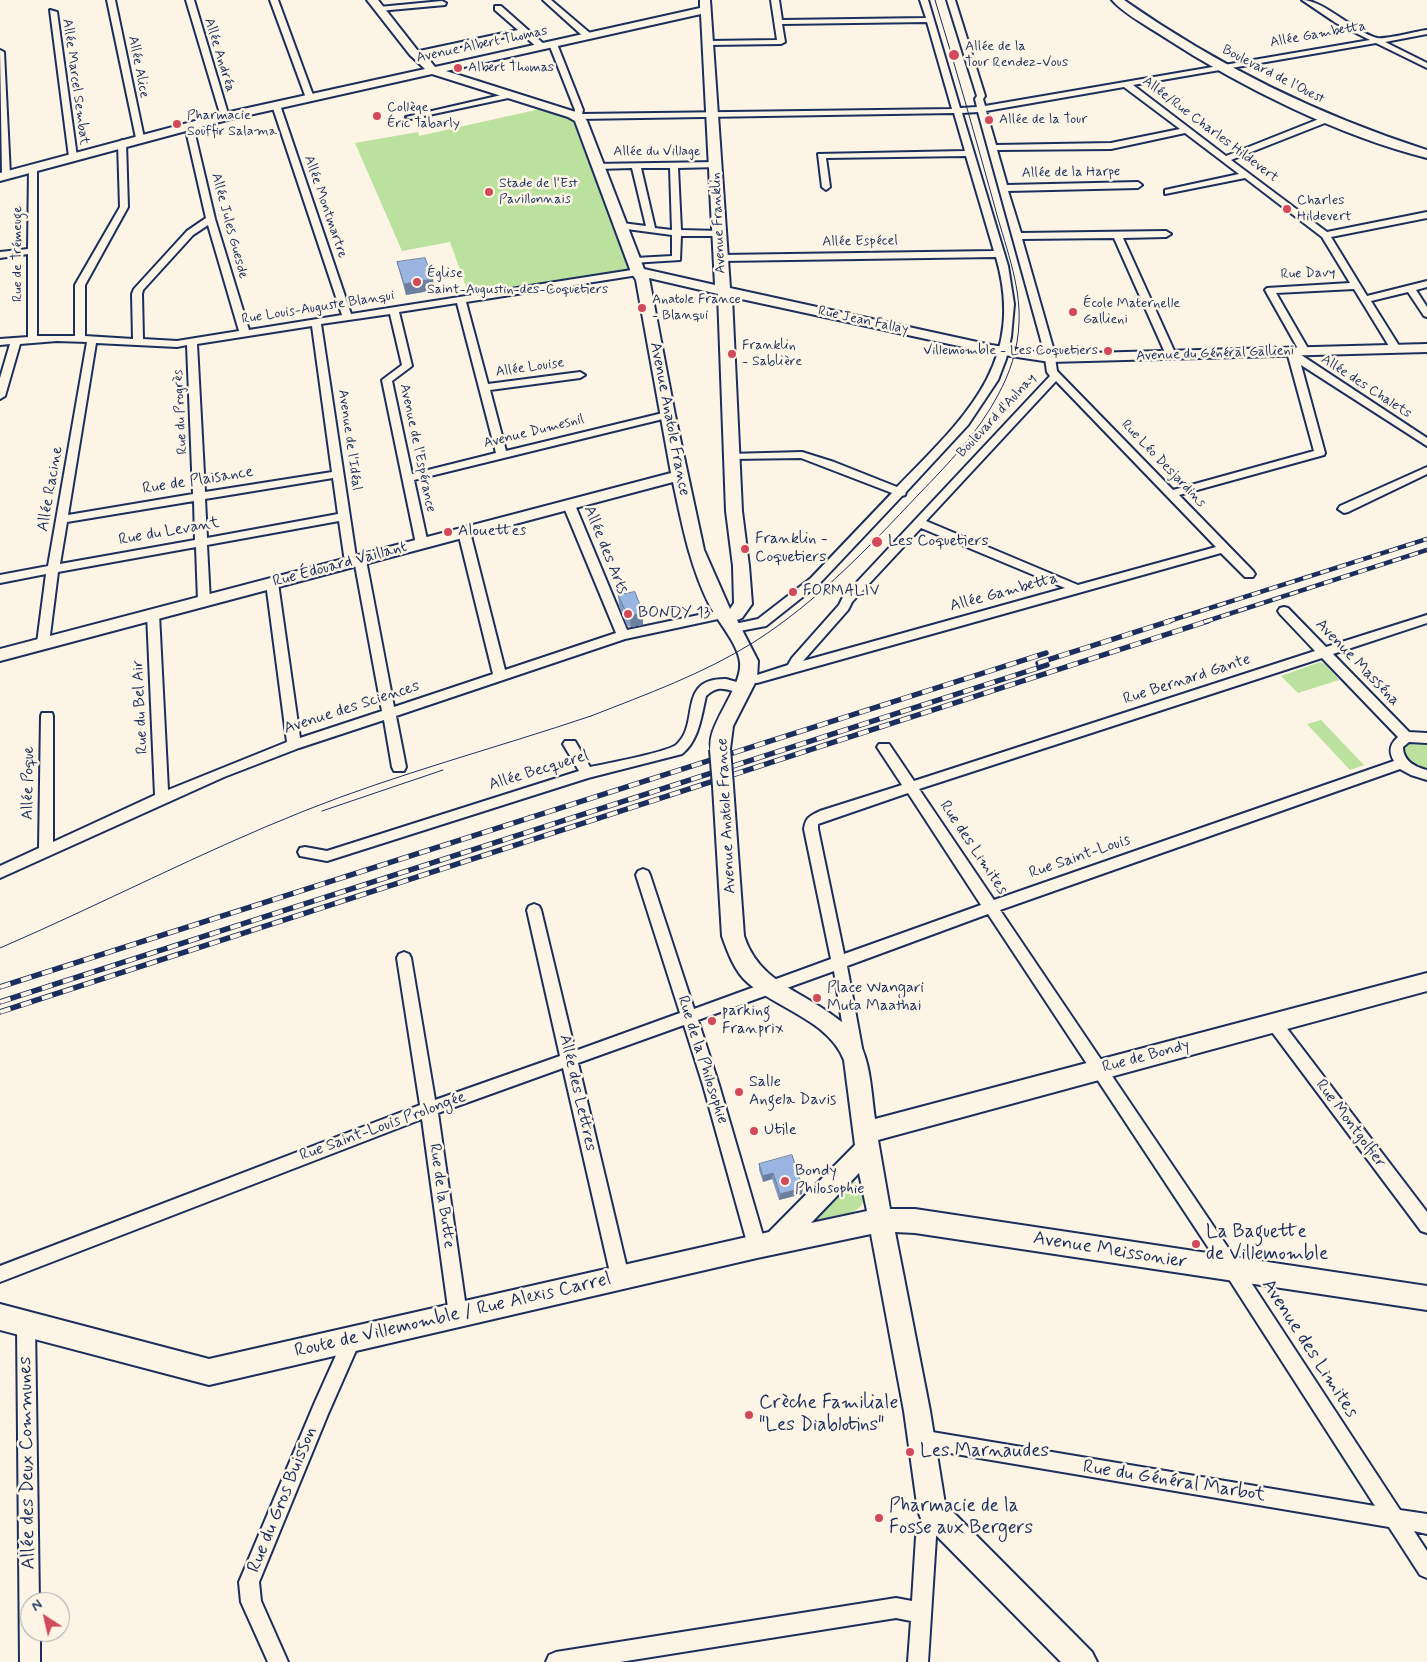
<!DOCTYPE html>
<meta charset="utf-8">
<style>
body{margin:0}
#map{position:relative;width:1427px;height:1662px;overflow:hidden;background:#fcf5e5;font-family:Mynerve,sans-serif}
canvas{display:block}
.north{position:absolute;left:20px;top:1592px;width:50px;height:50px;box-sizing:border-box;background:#fcf5e5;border:1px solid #a2a6af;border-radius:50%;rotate:325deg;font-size:14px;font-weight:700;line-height:20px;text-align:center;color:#1b2f5e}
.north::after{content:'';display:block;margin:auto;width:18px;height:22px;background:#d1495b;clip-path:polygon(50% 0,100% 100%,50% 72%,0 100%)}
</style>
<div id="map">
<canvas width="1427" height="1662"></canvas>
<div class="north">N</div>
</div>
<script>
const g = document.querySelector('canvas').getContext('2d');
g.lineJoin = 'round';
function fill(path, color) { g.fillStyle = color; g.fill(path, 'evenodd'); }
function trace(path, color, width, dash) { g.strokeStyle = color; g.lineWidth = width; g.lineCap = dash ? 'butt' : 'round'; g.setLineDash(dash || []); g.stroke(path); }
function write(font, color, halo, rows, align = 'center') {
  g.font = font + ' Mynerve,sans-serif'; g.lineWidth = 5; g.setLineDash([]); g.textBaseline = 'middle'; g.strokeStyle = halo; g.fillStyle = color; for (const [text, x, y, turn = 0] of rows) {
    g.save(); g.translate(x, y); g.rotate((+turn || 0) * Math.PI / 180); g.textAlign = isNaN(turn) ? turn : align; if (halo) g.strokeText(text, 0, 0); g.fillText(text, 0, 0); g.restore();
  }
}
fill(new Path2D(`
 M540,109L570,118L573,121L629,268L627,270L469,295L450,242L402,251L355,143L418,132L419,136Z
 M1320,662L1325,664L1339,680L1298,693L1281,676Z
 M1321,720L1364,765L1350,770L1307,724Z
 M1420,742L1427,743V768L1411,763L1404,754L1406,745L1409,743Z
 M855,1182C860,1185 862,1188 863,1194C868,1217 829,1217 814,1220L849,1183Z`), '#bae19d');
const street = new Path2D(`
 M107,0H115L144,138L140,140L136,138Z
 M186,0H194L229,117L228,119L221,117Z
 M270,0H278L314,98L313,100L306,98Z
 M543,0H551L591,34V38H585Z
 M771,0H779L782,20L926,18L920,0H928L960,108L977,107L975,99L977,96L947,0H955L985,96L983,99L985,106L1370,40L1336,23L1302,0C1324,0 1354,32 1377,38C1385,40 1417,31 1427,30V34L1385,42L1427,63V68L1376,43L1133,85L1226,156L1324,117H1330V121L1231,160L1327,232L1427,212V218L1331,237L1367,296L1427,281V287L1416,290L1427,307V317L1424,316L1408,292L1371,301L1401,349L1400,351H1392L1354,289L1276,293L1310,352L1309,354H1301L1265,290L1267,288L1350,283L1322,237L1245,178L1165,194V190L1239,174L1185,133L1111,149L997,150L1007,185L1138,182L1142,185L1138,188L1008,191L1021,233L1166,231L1171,234L1166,237L1123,238L1176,355L1171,358L1166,355L1114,238L1022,239L1054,351L1057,371L1173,490L1314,451L1287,352L1292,349L1427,438V446L1301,365L1325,453L1324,455L1179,495L1253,571L1255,574L1253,577H1245L1221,553L757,683L744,682L742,679L744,676L757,675L788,665L792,658L839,605L843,597L1050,376L1047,372L1044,351L978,112L962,113L1008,266L1014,304L1011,337L1006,359L998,380L968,425L906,492L905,495L902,496L819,584L766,626L734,632L730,631L728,628L730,625L758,619L811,578L892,493L801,458L733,459L728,456L729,454L802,452L834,462L897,487C964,418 1027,363 996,257L722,261L717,258L722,255L994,251L966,156L826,158L830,187L826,190L822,187L818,154L965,151L954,113L578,119L574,117L575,110L549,44L550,42L557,44L583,110L582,114L952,109L927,22L782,24L785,42L781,44L709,45L705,43L709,41L777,40ZM1124,87L1180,129L1111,143L996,145L986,111ZM1056,381L1216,547L1078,585L926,521ZM921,528L1065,588L803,661L848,610L852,602Z
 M442,1L446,3L445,5L379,11L375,9L379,7Z
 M495,6H501L545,45V49H539L522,34L414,55L410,53L518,30L495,10Z
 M50,10L57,12L77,157L73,160L69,157Z
 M0,50L4,52L10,175L6,178L2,175Z
 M510,93H513V97L410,119L406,117Z
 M273,103L280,105L351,314L638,269L643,272L638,275L466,302L488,384L580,372L585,375L580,378L490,390L506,451L667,412L672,415L671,417L414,480L428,544L422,548L416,544L382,380L402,365L390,314L321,324L356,557H364L366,560L394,707L493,674L458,532L460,529H468L470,532L505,670L616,633L563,505L569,501L575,505L627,630L718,611L731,613L733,616L727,620L718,619L625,639L396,716L406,767L404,771H394L392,767L384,720L299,748L224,777L0,878V866L39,848L41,716L42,713H52L53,716V842L155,795L147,614L149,611L153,610L159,614L168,790L287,742L266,583L268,580L272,579L278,583L300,738L382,711L355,565H347L345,562L339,521L207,545L210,601L204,605L198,601L196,547L58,572L49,643L43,647L37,643L46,574L0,583V575L48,566L87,342L57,341L20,344L5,396L0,399V378L10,344L0,345V339L28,337V254L0,258V252L28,249L29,168L33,165L37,168V336H75V285L120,207L118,143L122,140L126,143L128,207L85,285V336L133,339L132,294L134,289L187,231L206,218L185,126L189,124L193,126L215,219L249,330L342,315L272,105ZM208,225L239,331L177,341L143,339L142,294L143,290L193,235ZM457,303L496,453L412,474L392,381L412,366L399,312ZM312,326L332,472L205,492L197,344ZM96,343L177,347L187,345L193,494L68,515ZM333,478L338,514L207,538L205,499ZM194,501L195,540L60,564L67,522Z
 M716,162L720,165L719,167L678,168L681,230L720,231L723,232V236H681L680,260L632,263V259L635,258L672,256V235L619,228V224L622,223L646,226L632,168L597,169L594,168V164ZM641,168H670L672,230L655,228Z
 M1427,467V474L1348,512L1344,513L1338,509L1340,506Z
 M1284,607L1288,608L1326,647L1427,615V623L1333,654L1409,732L1427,733V743L1409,742L1403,747C1403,761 1415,767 1427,770V780L1411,775L1400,769L1000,910L1239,1264L1400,1510L1427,1514V1534L1414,1531L1427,1551V1578L1420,1575L1389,1527L920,1448L913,1446L911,1439L913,1432L920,1430L1375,1506L1227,1276L988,914L847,966L862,1048L859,1053L854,1055L849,1053L846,1048L834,971L698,1020L719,1085L766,1246L763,1252L757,1254L751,1252L748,1246L703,1085L684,1025L578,1063L629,1277L626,1283L620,1285L614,1283L611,1277L563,1068L438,1113L467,1315L464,1321L458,1324L452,1321L449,1315L422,1119L0,1282V1266L420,1105L397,958L399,954L404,952L409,954L411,958L435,1100L560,1056L527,910L529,906L534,904L539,906L541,910L575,1051L680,1013L636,875L638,871L643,869L648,871L650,875L694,1009L831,959L804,829C806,817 810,816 820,811L902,785L877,747L879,744H889L914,781L1315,651L1280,614L1278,611L1280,608ZM1322,658L1398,737C1390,744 1388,751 1394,761L994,900L919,789ZM908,793L981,905L844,954L818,829V824Z
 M726,679L747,685L749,688L747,691C731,696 723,680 706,696C701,717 699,740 682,754L588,778L327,861L300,856L298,852L300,848L305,847L327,851L579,771L563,744L565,741H575L590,767C605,764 667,752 676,745C701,724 676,678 726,679Z
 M1274,1016L1279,1018L1427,1212V1233L1421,1231L1269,1028L1266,1023L1269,1018Z
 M26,1315L32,1318L35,1324L39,1602H30V1632H40V1662H20L17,1324L20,1318Z
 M352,1330L358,1333L361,1339L328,1414L259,1582L261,1601L288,1662H268L241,1602L239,1582L315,1402L346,1333Z
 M932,1501L939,1504L942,1511L936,1537L928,1662H908L911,1621L896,1618L620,1662H546L549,1655L556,1652L896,1598L912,1601L916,1537L925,1504Z`);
const secondary = new Path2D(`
 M367,0H378L418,51L427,57L435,67L700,8V0H710L730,288L991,345L1050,354L1427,344V352L1050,362L991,353L732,297L742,511L749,566L752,604L742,618L737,620L758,661L757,679L733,726L730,749L727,754L720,756L713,754C700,731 743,690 740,662C738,644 718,622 710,606C690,567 682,524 673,482L0,661V649L671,473L636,280L631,272L575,121L568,117L432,74L227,120L0,181V173L225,113L425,69L410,55ZM701,14L715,285L644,269L587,121L582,114L446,71ZM649,278L718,294L726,511L733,566L734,603L730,609L704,550L675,415Z
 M1112,0H1124C1218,66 1318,115 1427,150V158C1339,136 1241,87 1164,37C1149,27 1124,14 1112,0Z
 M723,779L730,781L733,786L744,936C759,982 800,990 835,1017C842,1022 850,1028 855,1035C871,1059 871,1092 875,1119L1427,973V991L878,1140L890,1209H915L1427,1286V1310L915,1233L895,1232L930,1411L945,1504L1092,1652L1097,1662H1061L922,1521L918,1511L904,1411L871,1234L757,1258L209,1385L0,1330V1304L209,1359L769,1232L855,1145L844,1060C829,1021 778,1009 748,983C735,972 728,953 722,936L713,786L716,781ZM859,1173L867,1211L811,1223Z`);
trace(street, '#1b2f5e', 4);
trace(secondary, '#1b2f5e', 4);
fill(street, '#fcf5e5');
fill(secondary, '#fcf5e5');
trace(new Path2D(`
 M591,716C647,694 703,674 754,642C817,602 868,548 919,494C948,464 978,433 998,395C1010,373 1018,349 1019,323C1021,283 1004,243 994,204C975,136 956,68 935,0
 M322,811L443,770
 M0,948C102,904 201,852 304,811C397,774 496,748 591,716`), '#1b2f5e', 1);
const railFar1 = new Path2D(`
 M1166,622L1427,539
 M1204,622L1427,550`);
const rail = new Path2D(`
 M1038,663L1170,621
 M0,987L1046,653
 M0,1002L1047,665
 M0,1012L1208,621`);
trace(railFar1, '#1b2f5e', 4.5);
trace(rail, '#1b2f5e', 5.5);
trace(railFar1, '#fcf5e5', 3, [9]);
trace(rail, '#fcf5e5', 4, [11]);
const secondaryBridge = new Path2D(`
 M720,749L723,786`);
trace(secondaryBridge, '#1b2f5e', 24, []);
trace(secondaryBridge, '#fcf5e5', 20);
fill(new Path2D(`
 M397,262L435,290L406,295Z
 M618,595L643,613V625L631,627L627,626L619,606Z
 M759,1164L802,1194L779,1200L772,1179L763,1182L759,1170Z`), '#849cc2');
fill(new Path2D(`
 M433,279L435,290L406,295L404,284Z
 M643,613V625L631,627L630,616Z
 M773,1173L772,1179L763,1182V1176Z
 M803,1188L802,1194L779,1200L780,1194Z`), '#6c7f9e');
const building = new Path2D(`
 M425,258L433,279L404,284L397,262Z
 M635,592L643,613L630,616L627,614L618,595Z
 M792,1155L803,1188L780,1194L773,1173L763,1176L759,1164Z`);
fill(building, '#9ab5e1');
trace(building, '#6c7f9e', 1);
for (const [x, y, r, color] of [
 [954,55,6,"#d1495b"],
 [458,68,5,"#d1495b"],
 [377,116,5,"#d1495b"],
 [989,120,5,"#d1495b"],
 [177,124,5,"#d1495b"],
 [489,192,5,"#d1495b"],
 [1287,209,5,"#d1495b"],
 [417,282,5,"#d1495b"],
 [642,308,5,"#d1495b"],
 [1073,312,5,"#d1495b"],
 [1108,351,5,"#d1495b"],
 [732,354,5,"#d1495b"],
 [448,532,5,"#d1495b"],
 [877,542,6,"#d1495b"],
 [745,549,5,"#d1495b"],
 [793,592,5,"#d1495b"],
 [628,614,5,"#d1495b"],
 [817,998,5,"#d1495b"],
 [712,1021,5,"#d1495b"],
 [739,1092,5,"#d1495b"],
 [754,1131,5,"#d1495b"],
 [785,1181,5,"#d1495b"],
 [1196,1244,5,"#d1495b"],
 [749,1415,5,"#d1495b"],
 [910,1452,5,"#d1495b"],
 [879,1518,5,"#d1495b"]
]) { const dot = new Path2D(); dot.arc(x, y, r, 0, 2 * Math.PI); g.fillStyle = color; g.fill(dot); trace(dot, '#fcf5e5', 2); }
write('14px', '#1b2f5e', '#fcf5e5', [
 ["Allée Gambetta",1318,35,-10],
 ["Avenue Albert Thomas",482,45,-12],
 ["Allée Andréa",219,55,73],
 ["Allée Alice",138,67,79],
 ["Boulevard de l'Ouest",1273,75,27],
 ["Allée Marcel Sembat",75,82,82],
 ["Allée/Rue Charles Hildevert",1210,130,37],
 ["Allée du Village",657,152],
 ["Allée de la Harpe",1071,173,-1],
 ["Allée Montmartre",325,207,71],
 ["Avenue Franklin",719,223,-93],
 ["Allée Jules Guesde",229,226,75],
 ["Allée Espécel",860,242,-1],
 ["Rue de Trémeuge",18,254,-90],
 ["Rue Davy",1308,274,-2],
 ["Rue Louis-Auguste Blanqui",318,308,-9],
 ["Rue Jean Fallay",863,321,12],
 ["Avenue du Général Gallieni",1215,354,-2],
 ["Allée Louise",530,368,-8],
 ["Allée des Chalets",1366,387,33],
 ["Rue du Progrès",181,412,-93],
 ["Boulevard d'Aulnay",997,416,-47],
 ["Avenue Dumesnil",534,432,-14],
 ["Avenue de l'Idéal",349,440,82],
 ["Avenue de l'Espérance",417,448,78],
 ["Rue Léo Desjardins",1163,464,46]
]);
write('14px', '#1b2f5e', '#fcf5e5', [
 ["Allée de la",965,47],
 ["Tour Rendez-Vous",965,63],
 ["Albert Thomas",468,68],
 ["Collège",387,108],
 ["Éric Tabarly",387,124],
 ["Pharmacie",187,116],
 ["Souffir Salama",187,132],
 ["Allée de la Tour",999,120],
 ["Stade de l'Est",499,184],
 ["Pavillonnais",499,200],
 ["Charles",1297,201],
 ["Hildevert",1297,217],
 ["Église",427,274],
 ["Saint-Augustin-des-Coquetiers",427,290],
 ["Anatole France",652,300],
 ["- Blanqui",652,316],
 ["École Maternelle",1083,304],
 ["Gallieni",1083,320],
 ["Franklin",742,346],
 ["- Sablière",742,362],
 ["Villemomble - Les Coquetiers",1098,351,"right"]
], 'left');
write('16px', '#1b2f5e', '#fcf5e5', [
 ["Avenue Anatole France",669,419,79],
 ["Rue de Plaisance",198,481,-9],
 ["Allée Racine",51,489,-80],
 ["Rue du Levant",169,532,-10],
 ["Allée des Arts",605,550,68],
 ["Rue Édouard Vaillant",340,565,-15],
 ["Allée Gambetta",1004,593,-15],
 ["Avenue Masséna",1357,663,46],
 ["Rue Bernard Gante",1187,680,-18],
 ["Rue du Bel Air",141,707,-93],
 ["Avenue des Sciences",352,708,-18],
 ["Allée Becquerel",539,771,-17],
 ["Allée Poque",29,783,-89],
 ["Avenue Anatole France",727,816,-93],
 ["Rue des Limites",973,848,56],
 ["Rue Saint-Louis",1080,857,-19],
 ["Rue de Bondy",1146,1057,-15],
 ["Rue de la Philosophie",702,1060,72],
 ["Allée des Lettres",577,1093,77],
 ["Rue Montgolfier",1350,1124,53],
 ["Rue Saint-Louis Prolongée",383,1127,-20],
 ["Rue de la Butte",441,1196,82]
]);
write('16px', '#1b2f5e', '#fcf5e5', [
 ["Alouettes",458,532],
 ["Franklin -",755,540],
 ["Coquetiers",755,558],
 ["Les Coquetiers",888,542],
 ["FORMALIV",803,592],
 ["BONDY 13",638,614],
 ["Place Wangari",827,989],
 ["Muta Maathai",827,1007],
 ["parking",722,1012],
 ["Franprix",722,1030],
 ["Salle",749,1083],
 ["Angela Davis",749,1101],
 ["Utile",764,1131],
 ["Bondy",795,1172],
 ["Philosophie",795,1190]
], 'left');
write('19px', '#1b2f5e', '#fcf5e5', [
 ["La Baguette",1206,1233],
 ["de Villemomble",1206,1255],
 ["Crèche Familiale",759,1404],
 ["\"Les Diablotins\"",759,1426],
 ["Les Marnaudes",920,1452],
 ["Pharmacie de la",889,1507],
 ["Fosse aux Bergers",889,1529]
], 'left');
write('19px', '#1b2f5e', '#fcf5e5', [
 ["Avenue Meissonier",1110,1251,9],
 ["Route de Villemomble / Rue Alexis Carrel",453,1316,-13],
 ["Avenue des Limites",1309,1349,57],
 ["Allée des Deux Communes",28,1463,-91],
 ["Rue du Général Marbot",1174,1482,9],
 ["Rue du Gros Buisson",283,1500,-68]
]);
</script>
